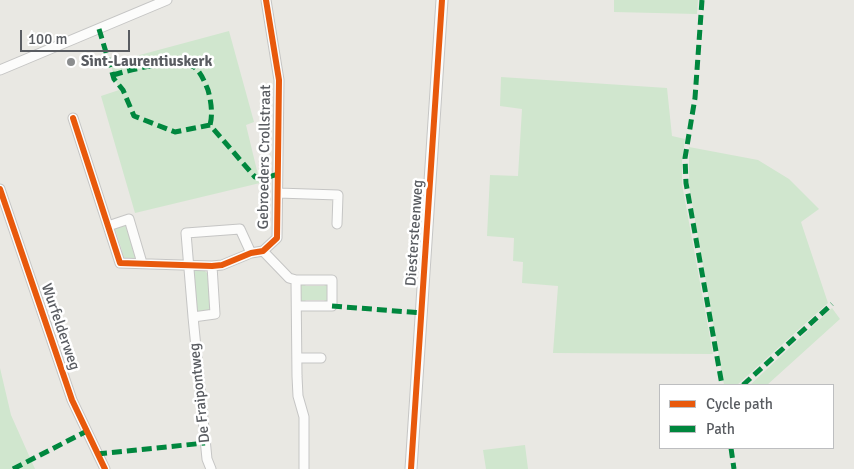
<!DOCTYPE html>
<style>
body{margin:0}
#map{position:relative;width:854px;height:469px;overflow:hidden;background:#e9e8e3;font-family:Signika,sans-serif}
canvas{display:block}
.legend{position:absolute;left:659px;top:384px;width:175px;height:65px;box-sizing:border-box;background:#fff;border:1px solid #bdbec0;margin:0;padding:6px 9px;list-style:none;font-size:15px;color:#595c61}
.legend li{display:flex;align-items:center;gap:10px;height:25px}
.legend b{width:25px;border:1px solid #bdbec0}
.scale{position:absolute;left:20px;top:30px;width:110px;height:22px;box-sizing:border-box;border:2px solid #595c61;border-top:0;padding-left:6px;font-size:15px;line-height:18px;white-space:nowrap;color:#595c61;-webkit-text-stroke:4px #fff;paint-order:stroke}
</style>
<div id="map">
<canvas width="854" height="469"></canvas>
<ul class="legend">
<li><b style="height:6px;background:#e8590c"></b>Cycle path</li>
<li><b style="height:6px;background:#00873e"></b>Path</li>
</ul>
<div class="scale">100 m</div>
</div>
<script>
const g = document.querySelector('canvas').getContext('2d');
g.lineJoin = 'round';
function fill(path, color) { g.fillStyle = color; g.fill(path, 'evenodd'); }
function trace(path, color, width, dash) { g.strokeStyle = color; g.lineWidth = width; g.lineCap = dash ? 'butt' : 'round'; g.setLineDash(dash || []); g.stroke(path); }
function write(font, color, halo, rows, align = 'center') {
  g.font = font + ' Signika,sans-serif'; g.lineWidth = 5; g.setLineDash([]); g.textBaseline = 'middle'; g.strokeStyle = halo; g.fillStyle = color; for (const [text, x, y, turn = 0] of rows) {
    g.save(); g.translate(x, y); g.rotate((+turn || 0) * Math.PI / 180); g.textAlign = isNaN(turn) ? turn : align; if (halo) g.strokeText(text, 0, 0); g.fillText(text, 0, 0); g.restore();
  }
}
fill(new Path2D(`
 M614,0H698L697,14L614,12Z
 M229,31L254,122L246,125L260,183L135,213L101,96L119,90L110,63Z
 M501,77L667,88L672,136L685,139L682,161V184L713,354L553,353L558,286L522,283L523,262L513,261L514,238L487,236L490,175L518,176L522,109L500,106Z
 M689,147L758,160L789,179L819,209L801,222L828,303L737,385H724L689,186Z
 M126,224L134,254L138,257L137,261L124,259L120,255L122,251L116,232L112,230Z
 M196,269L204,270L207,273L212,307L208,313H198L195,309L193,271Z
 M303,283L306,286H324L327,283L330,298L327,303L324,300H306L303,303L300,301V285Z
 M832,308L840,319L767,385H750Z
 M0,368L11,415L35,469H0Z
 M525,445L528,469H486L483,450Z`), '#d0e6ce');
const minor = new Path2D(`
 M0,70L167,0
 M73,118L120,263L212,266L222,265L251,253L263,251L277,238L279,80L266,0
 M0,189L72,400L105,469
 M278,193L338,195L337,224
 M108,226L129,219L142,263
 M263,251L289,278L296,280L297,376L298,396L304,417V469
 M212,266L215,314L193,317L186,233L240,229L251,253
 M296,280H332V306H297
 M193,317L207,459L211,469
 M297,358H321`);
const secondary = new Path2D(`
 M411,469L442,0`);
trace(minor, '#c5c5c4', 11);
trace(secondary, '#c6c6c5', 13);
trace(minor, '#fcfcfb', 9);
trace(secondary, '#fcfcfb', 11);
trace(new Path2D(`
 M702,0L695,98L685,158L686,183L722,385
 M99,29L114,79L123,90L134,116L175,132L210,125L255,177L265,178L278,174
 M113,75C129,70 180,57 194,67C201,72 205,83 208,90C211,101 213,114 210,125
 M332,306L422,313
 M743,385L832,304
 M731,448L734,469
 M97,454L205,443
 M13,469L85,432`), '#00873e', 5, [10, 5]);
trace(new Path2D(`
 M73,118L120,263L212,266L222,265L251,253L263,251L277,238L279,80L266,0
 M0,189L72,400L105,469
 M411,469L442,0`), '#e8590c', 6);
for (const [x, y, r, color] of [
 [71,62,5,"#8b8d8e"]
]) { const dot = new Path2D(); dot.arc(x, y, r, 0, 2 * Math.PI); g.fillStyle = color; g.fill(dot); trace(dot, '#fff', 2); }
write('bold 15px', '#595c61', '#fff', [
 ["Sint-Laurentiuskerk",81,62]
], 'left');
write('15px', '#595c61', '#fff', [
 ["Gebroeders Crollstraat",265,157,-89],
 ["Diestersteenweg",415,233,-86],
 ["Wurfelderweg",60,327,71],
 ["De Fraipontweg",200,393,-96]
]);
</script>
